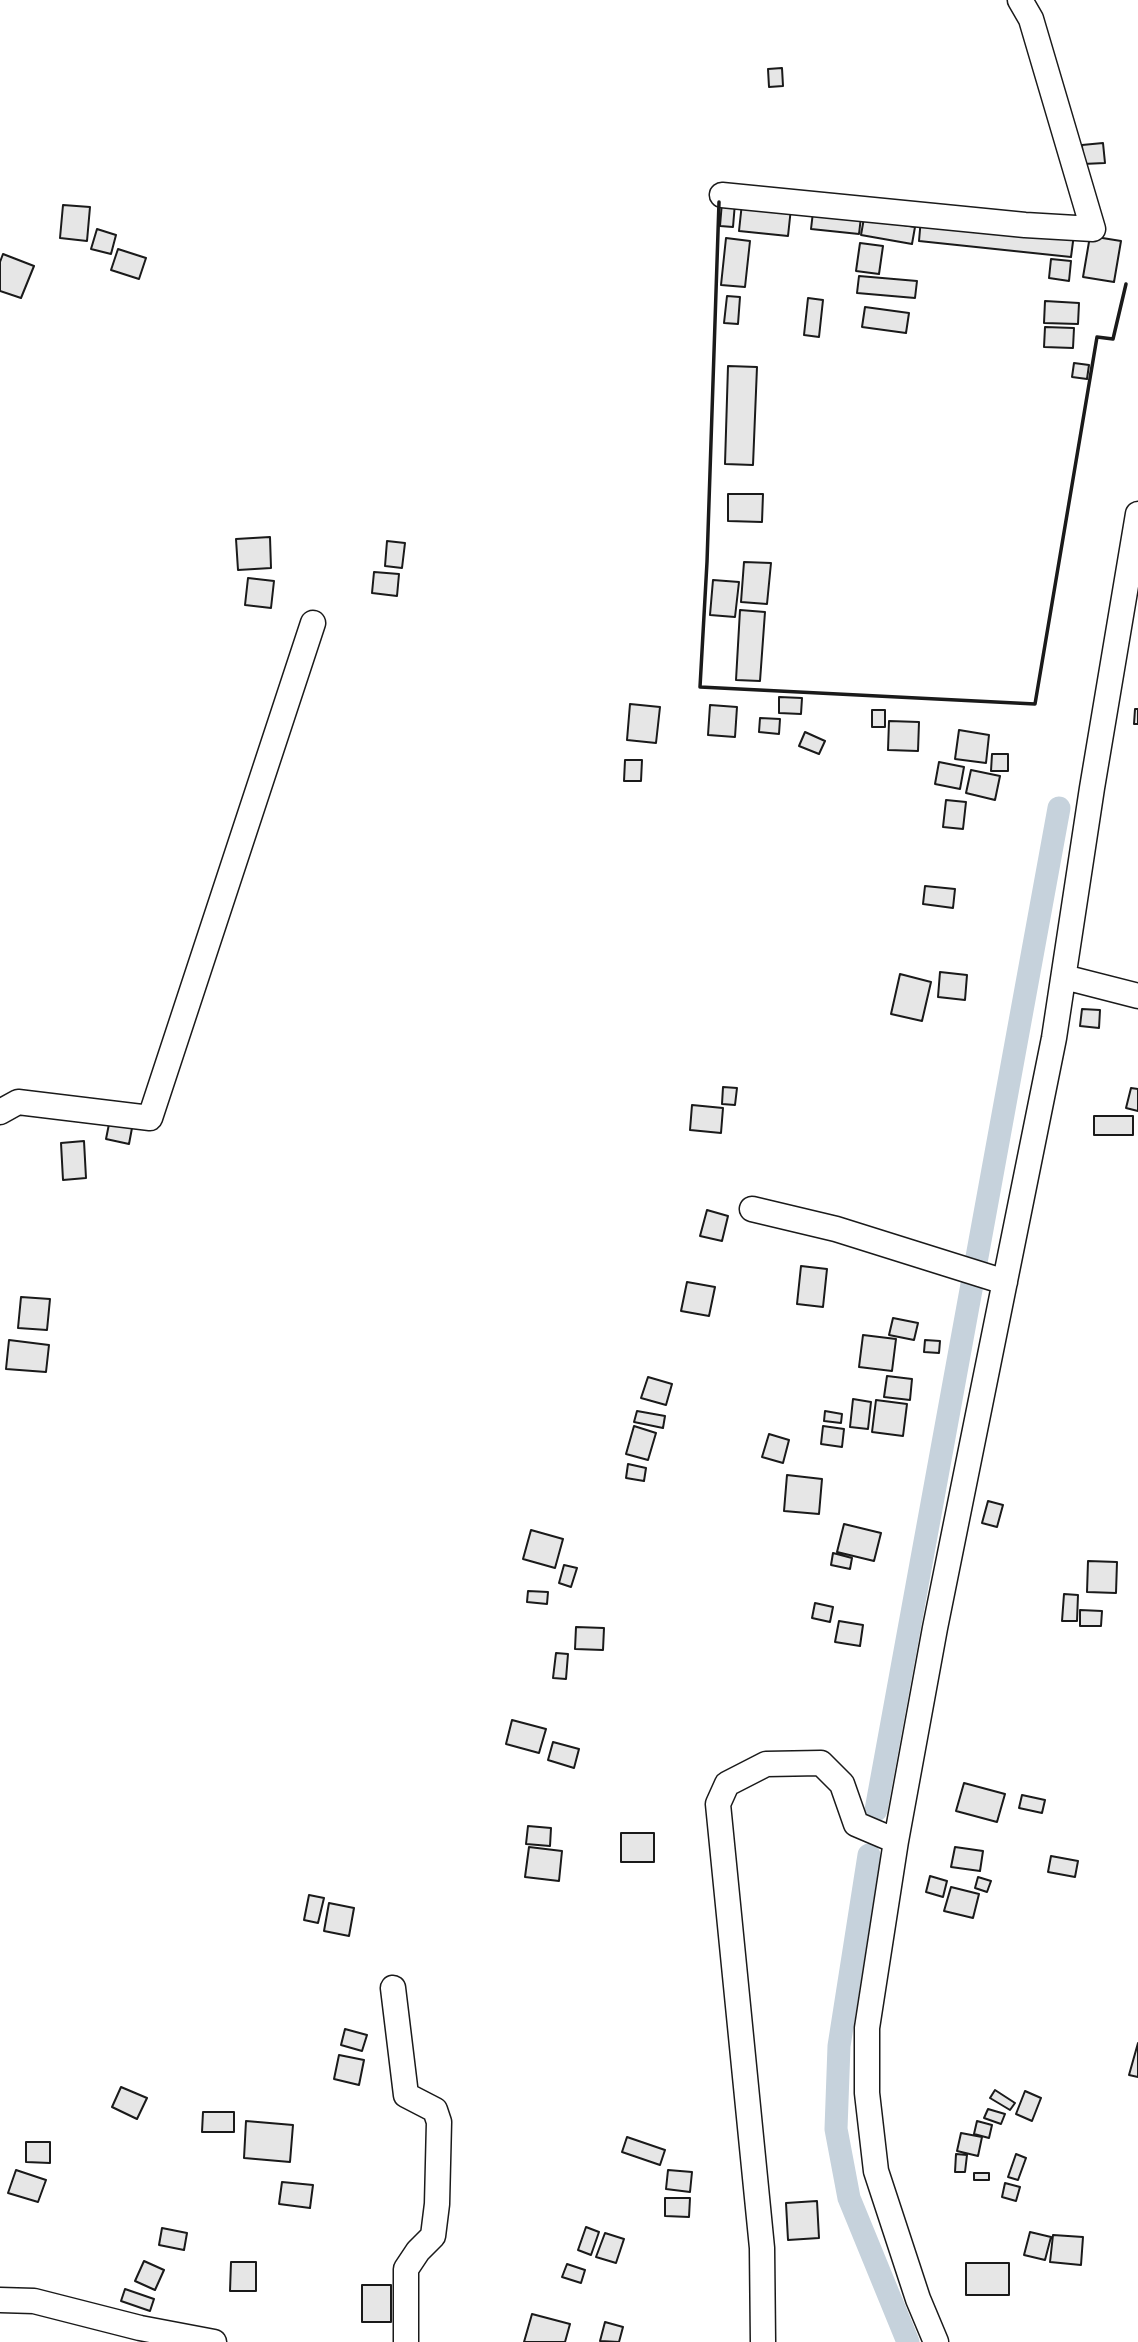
<!DOCTYPE html>
<style>
body{margin:0}
canvas{display:block;background:#fff}
</style>
<canvas width="1138" height="2342"></canvas>
<script>
const g = document.querySelector('canvas').getContext('2d');
g.lineJoin = 'round';
function trace(path, color, width, dash) { g.strokeStyle = color; g.lineWidth = width; g.lineCap = dash ? 'butt' : 'round'; g.setLineDash(dash || []); g.stroke(path); }
function fill(path, color) { g.fillStyle = color; g.fill(path, 'evenodd'); }
trace(new Path2D(`
 M876,1810L1059,808
 M869,1855L839,2046L836,2129L849,2198L908,2342`), '#c6d2dc', 23);
const building = new Path2D(`
 M782,68L783,86L769,87L768,69Z
 M1103,143L1105,163L1083,164L1082,145Z
 M722,202L735,203L733,227L720,226Z
 M742,203L791,208L788,236L739,231Z
 M63,205L90,207L87,241L60,238Z
 M813,212L861,217L859,234L811,229Z
 M864,218L915,227L912,244L861,235Z
 M921,218L1074,234L1071,257L919,241Z
 M97,229L116,235L111,254L91,249Z
 M1090,236L1121,241L1114,282L1083,277Z
 M726,238L750,241L745,287L721,285Z
 M860,243L883,246L879,274L856,271Z
 M118,249L146,258L139,279L111,270Z
 M3,254L34,266L21,298L0,291V262Z
 M1051,259L1071,261L1069,281L1049,278Z
 M859,276L917,281L915,298L857,293Z
 M727,296L740,297L738,324L724,323Z
 M808,298L823,300L819,337L804,335Z
 M1045,301L1079,303L1078,324L1044,323Z
 M865,307L909,313L906,333L862,327Z
 M1045,327L1074,328L1073,348L1044,347Z
 M1074,363L1089,365L1087,379L1072,377Z
 M728,366L757,367L753,465L725,464Z
 M728,494H763L762,522L728,521Z
 M270,537L271,568L238,570L236,539Z
 M387,541L405,543L402,568L385,566Z
 M744,562L771,563L767,604L741,602Z
 M374,572L399,574L397,596L372,593Z
 M248,578L274,581L271,608L245,605Z
 M713,580L739,582L735,617L710,615Z
 M740,610L765,612L760,681L736,680Z
 M779,697L802,698L801,714L779,713Z
 M630,704L660,707L656,743L627,740Z
 M710,705L737,707L735,737L708,735Z
 M1135,709H1138V724H1134Z
 M872,710H885V727H872Z
 M760,718L780,719L779,734L759,732Z
 M889,721L919,722L918,751L888,750Z
 M959,730L989,735L986,763L955,759Z
 M805,732L825,741L819,754L799,746Z
 M992,754H1008V771H991Z
 M625,760H642L641,781H624Z
 M939,762L964,767L960,789L935,784Z
 M971,770L1000,776L995,800L966,793Z
 M946,800L966,802L963,829L943,827Z
 M925,886L955,889L953,908L923,904Z
 M940,972L967,975L965,1000L938,997Z
 M900,974L931,982L922,1021L891,1014Z
 M1082,1009L1100,1010L1099,1028L1080,1026Z
 M723,1087L737,1088L735,1105L722,1104Z
 M1131,1088L1138,1089V1111L1126,1108Z
 M692,1105L723,1108L721,1133L690,1130Z
 M1094,1116H1133V1135H1094Z
 M109,1124L132,1128L129,1144L106,1139Z
 M84,1141L86,1178L63,1180L61,1143Z
 M707,1210L728,1216L722,1241L700,1236Z
 M801,1266L827,1269L823,1307L797,1304Z
 M687,1282L715,1287L709,1316L681,1311Z
 M21,1297L50,1299L47,1330L18,1328Z
 M893,1318L918,1323L914,1340L889,1335Z
 M863,1335L896,1339L892,1371L859,1367Z
 M9,1340L49,1345L46,1372L6,1369Z
 M925,1340L940,1341L939,1353L924,1352Z
 M887,1376L912,1379L910,1400L884,1397Z
 M648,1377L672,1384L666,1405L641,1398Z
 M853,1399L871,1402L868,1429L850,1427Z
 M876,1400L907,1404L903,1436L872,1432Z
 M637,1411L665,1416L663,1428L634,1422Z
 M825,1411L842,1414L841,1423L824,1421Z
 M634,1426L656,1433L648,1460L626,1454Z
 M823,1426L844,1429L842,1447L821,1444Z
 M769,1434L789,1440L783,1463L762,1457Z
 M628,1464L646,1468L644,1481L626,1478Z
 M787,1475L822,1479L819,1514L784,1511Z
 M988,1501L1003,1505L997,1527L982,1523Z
 M844,1524L881,1533L874,1561L837,1552Z
 M531,1530L563,1539L555,1568L523,1559Z
 M833,1553L852,1558L850,1569L831,1565Z
 M1088,1561L1117,1562L1116,1593L1087,1592Z
 M564,1565L577,1568L571,1587L559,1583Z
 M528,1591L548,1592L547,1604L527,1602Z
 M1064,1594L1078,1595L1077,1621H1062Z
 M815,1603L833,1607L830,1622L812,1618Z
 M1080,1610L1102,1611L1101,1626H1080Z
 M839,1621L863,1625L860,1646L835,1642Z
 M576,1627L604,1628L603,1650L575,1649Z
 M556,1653L568,1654L566,1679L553,1678Z
 M512,1720L546,1729L539,1753L506,1744Z
 M553,1742L579,1749L574,1768L548,1760Z
 M964,1783L1005,1794L997,1822L956,1811Z
 M1022,1795L1045,1800L1042,1813L1019,1808Z
 M528,1826L551,1828L550,1846L526,1844Z
 M621,1833H654V1862H621Z
 M529,1847L562,1851L559,1881L525,1877Z
 M955,1847L983,1851L980,1871L951,1867Z
 M1051,1856L1078,1861L1075,1877L1048,1872Z
 M930,1876L947,1881L943,1897L926,1892Z
 M978,1877L991,1881L987,1892L975,1888Z
 M951,1887L979,1894L973,1918L944,1911Z
 M309,1895L324,1898L318,1923L304,1920Z
 M329,1903L354,1908L349,1936L324,1931Z
 M345,2029L367,2035L362,2051L341,2045Z
 M1138,2043V2077L1129,2075Z
 M339,2055L364,2060L359,2085L334,2079Z
 M121,2087L147,2098L137,2119L112,2107Z
 M995,2090L1015,2103L1010,2110L990,2098Z
 M1025,2091L1041,2098L1032,2121L1016,2114Z
 M988,2109L1005,2114L1001,2124L984,2118Z
 M203,2112H234V2132H202Z
 M246,2121L293,2125L290,2162L244,2158Z
 M977,2121L992,2125L989,2138L974,2134Z
 M961,2133L982,2137L978,2156L957,2151Z
 M627,2137L665,2150L660,2165L622,2152Z
 M26,2142H50V2163L26,2162Z
 M956,2154L967,2155L965,2172H955Z
 M1016,2154L1026,2158L1018,2180L1008,2177Z
 M16,2170L46,2180L38,2202L8,2193Z
 M668,2170L692,2172L690,2192L666,2189Z
 M974,2173H989V2180H974Z
 M282,2182L313,2185L310,2208L279,2204Z
 M1005,2183L1020,2187L1016,2201L1002,2197Z
 M665,2198H690L689,2217L665,2216Z
 M817,2201L819,2238L788,2240L786,2203Z
 M586,2227L599,2232L591,2255L578,2250Z
 M162,2228L187,2233L184,2250L159,2245Z
 M1030,2232L1051,2237L1045,2260L1024,2255Z
 M605,2233L624,2239L616,2263L596,2257Z
 M1053,2235L1083,2237L1081,2265L1050,2262Z
 M144,2261L164,2270L155,2290L135,2281Z
 M231,2262H256V2291H230Z
 M966,2263H1009V2295H966Z
 M567,2264L585,2270L581,2283L562,2277Z
 M362,2285H391V2322H362Z
 M125,2289L154,2299L150,2311L121,2301Z
 M532,2314L570,2324L565,2342H524Z
 M605,2322L623,2327L619,2342L600,2341Z`);
fill(building, '#e6e6e6');
trace(building, '#1a1a1a', 2);
const minor = new Path2D(`
 M722,195L1025,225L1093,229L1031,19L1020,0
 M1064,977L1138,996
 M0,1112L18,1102L150,1118L313,623
 M752,1209L836,1229L1005,1282
 M393,1988L406,2095L435,2110L439,2122L437,2204L433,2236L418,2251L406,2269V2342
 M0,2300L34,2301L140,2328L214,2342
 M763,2342L762,2248L718,1804L727,1784L766,1764L821,1763L842,1784L856,1824L896,1841
 M936,2342L918,2299L876,2171L867,2093V2028L896,1841L935,1628L1054,1038L1092,788L1138,514`);
trace(minor, '#1a1a1a', 27);
trace(minor, '#fff', 24);
trace(new Path2D(`
 M719,202L707,562L700,687L1035,704L1097,337L1113,339L1126,284`), '#1a1a1a', 3.5);
</script>
